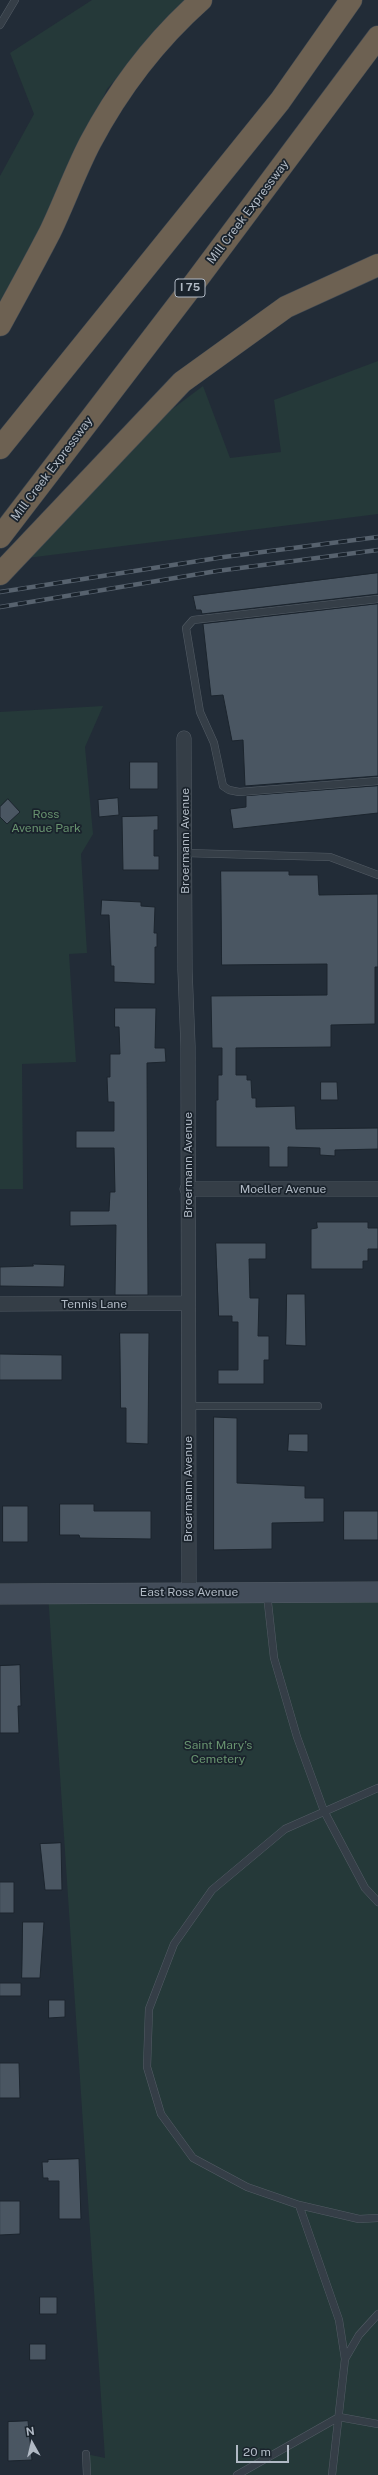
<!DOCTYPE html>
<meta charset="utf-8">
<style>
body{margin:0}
#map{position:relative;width:378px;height:2475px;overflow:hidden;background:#222c37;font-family:"Public Sans",sans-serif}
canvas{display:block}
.north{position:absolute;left:12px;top:2423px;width:40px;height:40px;-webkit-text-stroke:3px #1a232c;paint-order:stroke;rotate:352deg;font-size:11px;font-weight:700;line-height:16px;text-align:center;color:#b0b9c4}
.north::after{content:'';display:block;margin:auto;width:14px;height:18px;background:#b0b9c4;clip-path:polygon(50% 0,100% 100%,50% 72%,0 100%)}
.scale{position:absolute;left:236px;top:2445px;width:53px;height:18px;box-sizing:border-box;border:2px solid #b0b9c4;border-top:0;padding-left:5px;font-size:12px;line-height:14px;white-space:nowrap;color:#b0b9c4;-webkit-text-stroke:3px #1a232c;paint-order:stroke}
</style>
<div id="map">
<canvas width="378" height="2475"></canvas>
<div class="north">N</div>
<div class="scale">20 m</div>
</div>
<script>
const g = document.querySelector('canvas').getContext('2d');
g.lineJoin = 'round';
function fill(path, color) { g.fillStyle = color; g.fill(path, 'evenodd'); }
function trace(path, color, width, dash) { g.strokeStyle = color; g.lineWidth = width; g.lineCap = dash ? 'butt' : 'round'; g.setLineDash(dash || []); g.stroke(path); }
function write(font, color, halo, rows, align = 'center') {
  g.font = font + ' "Public Sans",sans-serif'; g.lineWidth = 3.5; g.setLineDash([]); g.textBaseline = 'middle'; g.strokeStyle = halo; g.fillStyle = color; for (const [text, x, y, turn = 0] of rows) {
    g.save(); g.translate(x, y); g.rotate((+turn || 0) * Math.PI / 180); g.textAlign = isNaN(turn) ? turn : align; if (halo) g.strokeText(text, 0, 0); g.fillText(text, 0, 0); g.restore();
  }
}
fill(new Path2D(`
 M92,0H185L107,89L43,232L0,301V176L34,114L10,53Z
 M378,361V514L27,558L127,443L203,386L230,458L281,452L274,400Z
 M103,706L85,747L93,834L81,854L87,953L69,954L76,1062L22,1064L23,1189H0V712Z
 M378,1592V2475H87L86,2454L105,2458L48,1593Z`), '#253939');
const building = new Path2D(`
 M378,573V594L202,614L201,610H196L193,596Z
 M378,604V776L245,786L243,740L232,741L223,695L211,696L203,624Z
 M130,762H158V789H130Z
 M378,786V813L233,829L230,809L246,807V796Z
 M118,798L119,815L99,817L98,800Z
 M8,799L20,812L7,824L0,817V807Z
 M158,816V830H154V856H159V870H123L122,817Z
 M221,871H289V875H318L319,895L378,894V967H375V1024L331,1025V1047L236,1048V1075H247V1080H251L252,1098H256V1107L295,1106L296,1129L378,1128V1149L335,1150V1156L320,1155V1148L288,1147V1167H269V1147H216V1100H218V1075H222V1048H212L211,996L327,995V964L222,965Z
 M102,900L141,902V906L155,907L154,933H157V947H155V984L114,982V966H111L109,915H101Z
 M115,1008H156L155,1048H165L166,1062L147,1063L148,1295H115L116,1225L70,1226V1211H109L110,1192H115L114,1148H76V1131H114V1102H108L107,1077H110V1054H120L119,1027H115Z
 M321,1082H337L338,1100H321Z
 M317,1222H368V1228H378V1249H368V1261H363V1269H311V1229L317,1228Z
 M216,1243H266V1259H249L250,1298H259L258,1336H269V1360H264V1384H218V1370H238V1322H232V1316H219Z
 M33,1264L65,1265L64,1287L0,1286V1267L33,1266Z
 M287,1294H305L306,1346L286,1345Z
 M120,1333H149L148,1444L126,1443V1408H121Z
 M0,1354L62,1355V1380H0Z
 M214,1417L237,1418V1483L305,1486V1498H324V1522L272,1523V1549L214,1550Z
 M289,1434H308V1452L288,1451Z
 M60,1504H94V1511H151V1539L80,1538L79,1535H60Z
 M3,1506H28V1542H3Z
 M344,1511H378V1540H344Z
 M20,1665L21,1706H18L19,1733H0V1666Z
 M61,1843L62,1890H45L40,1844Z
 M0,1882H14V1913H0Z
 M23,1922H44L40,1978H22Z
 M0,1983H21V1996H0Z
 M49,2000H65V2017L49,2018Z
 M0,2063H19L20,2098H0Z
 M79,2159L81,2219H59V2181H48V2178H43L42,2162H48V2160Z
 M0,2201H20V2234L0,2235Z
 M40,2297H57V2314H40Z
 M30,2344H46V2360H30Z
 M28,2421L32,2460L8,2461V2422Z`);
fill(building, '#4a5662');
trace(building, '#1c252e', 1);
const lane = new Path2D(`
 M0,25L15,0
 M378,599L193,620L186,628L200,712L214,743L223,786L229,790L239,792L378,781
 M185,853L330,857L378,875
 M188,1406H318
 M267,1594L274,1658L297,1737L324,1811L365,1888L378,1902
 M378,1788L285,1829L212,1890L174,1944L149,2009L147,2067L161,2114L193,2158L247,2187L299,2205L359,2219L378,2218
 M299,2205L339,2320L345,2359
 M86,2454L87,2475
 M237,2475L339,2417L378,2424
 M332,2475L345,2359L359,2335L378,2314`);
const street = new Path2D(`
 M184,738L185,970L188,1046L189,1592
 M187,1189H378
 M0,1304L187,1303`);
const secondary = new Path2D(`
 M0,1594L378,1592`);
const highway = new Path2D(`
 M0,325C17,294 34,263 50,232C64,203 75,172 90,143C119,88 155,41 201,0
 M0,448L280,101L351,0
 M0,537L196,281L378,37
 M0,574L182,382L286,307L378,265`);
trace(lane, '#535c65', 8);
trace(street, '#535c65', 15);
trace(secondary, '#535c65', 21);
trace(highway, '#404952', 23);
trace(lane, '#353e47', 7);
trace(street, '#353e47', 14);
trace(secondary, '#434d5a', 20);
trace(highway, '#6d6152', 22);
const rail = new Path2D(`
 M0,592L224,557L378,537
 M0,607L217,571L378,550`);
trace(rail, '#57626e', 4.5);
trace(rail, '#1a232c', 3, [9]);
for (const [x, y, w] of [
 [190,288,30]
]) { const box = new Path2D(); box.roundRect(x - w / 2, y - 9, w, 18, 3); g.fillStyle = '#1a232c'; g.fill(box); trace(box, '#b0b9c4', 1); }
write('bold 11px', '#b0b9c4', null, [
 ["I 75",190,288]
]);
write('12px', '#b0b9c4', '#1a232c', [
 ["Mill Creek Expressway",248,212,-53],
 ["Mill Creek Expressway",52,469,-53],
 ["Broermann Avenue",185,841,-90],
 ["Broermann Avenue",188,1165,-90],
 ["Moeller Avenue",283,1189],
 ["Tennis Lane",94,1304],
 ["Broermann Avenue",188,1489,-90],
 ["East Ross Avenue",189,1592]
]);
write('12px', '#68936f', '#1a232c', [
 ["Ross",46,814],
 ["Avenue Park",46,828],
 ["Saint Mary’s",218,1745],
 ["Cemetery",218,1759]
]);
</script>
